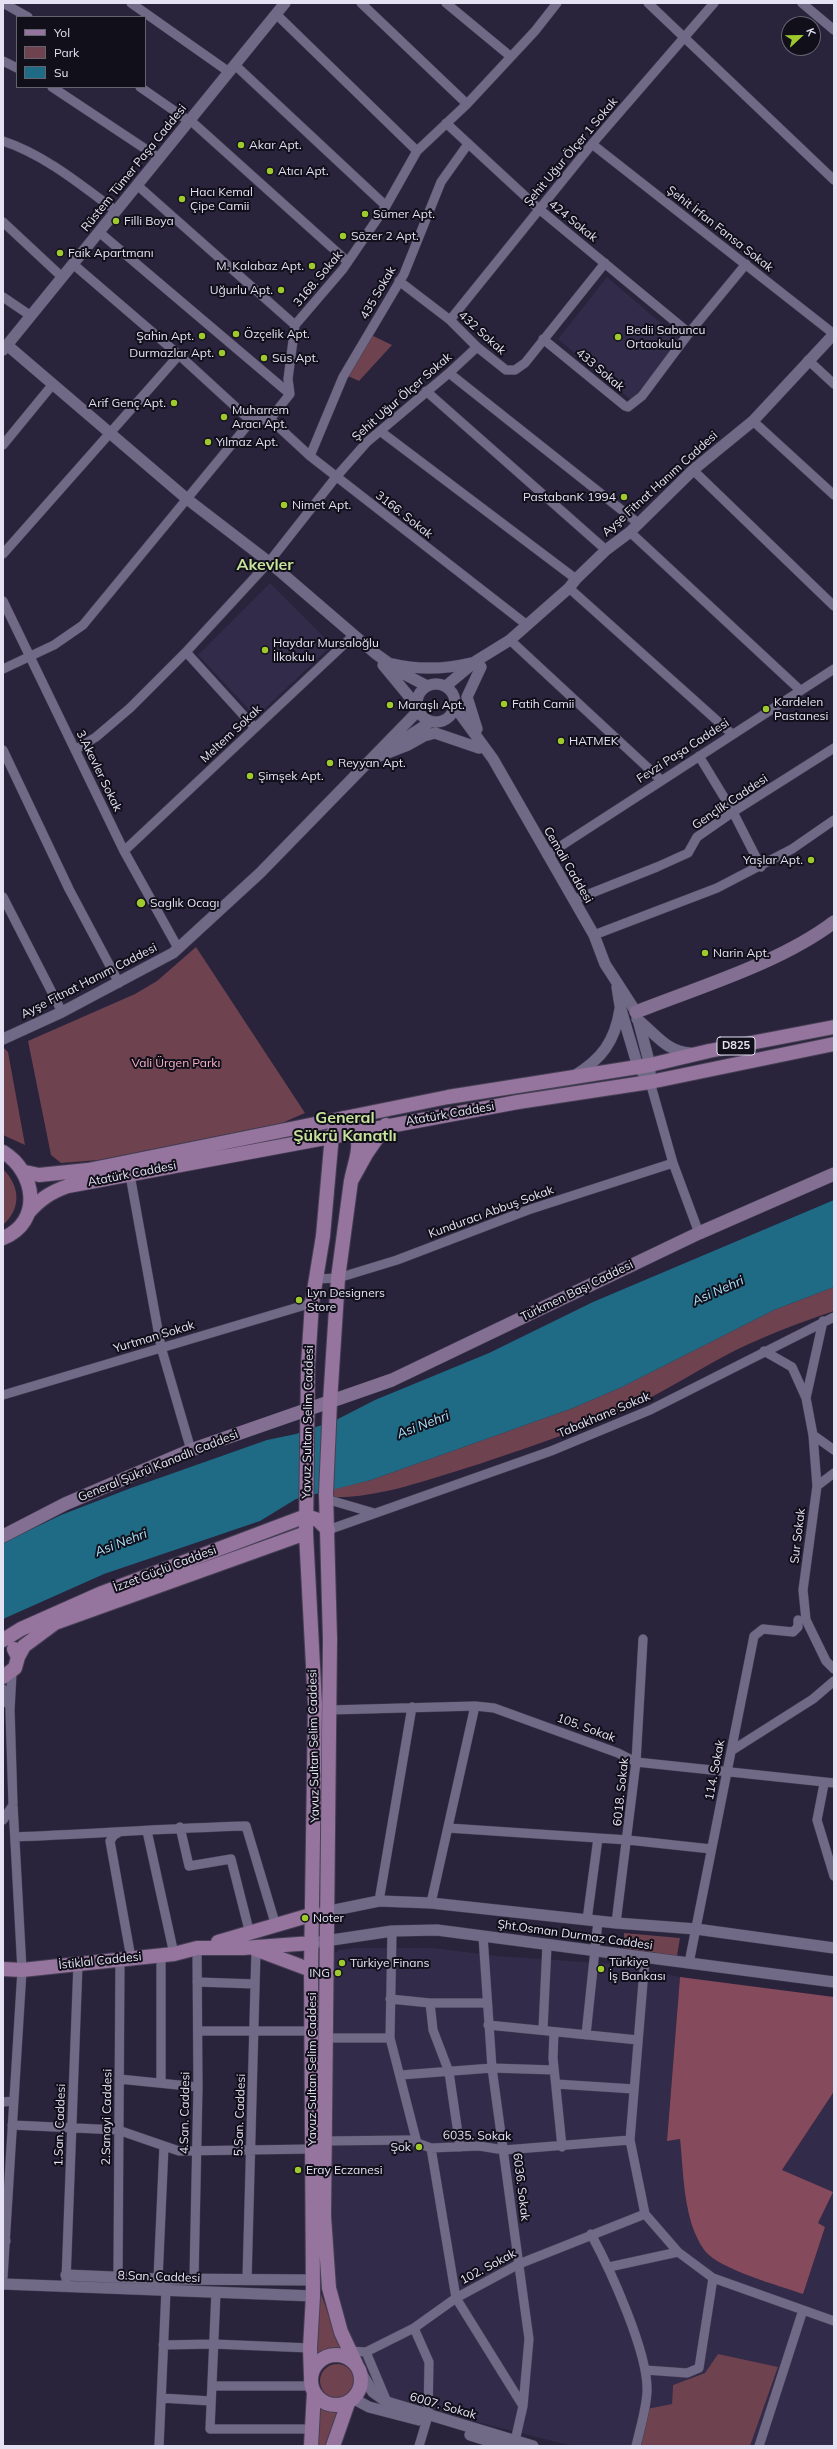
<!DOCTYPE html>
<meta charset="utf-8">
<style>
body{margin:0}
#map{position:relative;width:837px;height:2449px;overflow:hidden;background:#29233c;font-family:Mulish,sans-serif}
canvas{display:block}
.frame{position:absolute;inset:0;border:4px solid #e5e2f3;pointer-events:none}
.legend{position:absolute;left:16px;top:16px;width:130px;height:72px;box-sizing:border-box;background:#110f1a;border:1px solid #666371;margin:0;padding:5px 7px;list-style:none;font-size:12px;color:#e5e2f3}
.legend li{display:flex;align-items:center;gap:8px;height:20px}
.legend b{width:20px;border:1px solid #666371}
.north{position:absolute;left:781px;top:16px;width:40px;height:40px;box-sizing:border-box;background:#110f1a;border:1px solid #666371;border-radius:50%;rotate:68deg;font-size:11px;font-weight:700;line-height:16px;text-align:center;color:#e5e2f3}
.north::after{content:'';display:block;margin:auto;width:14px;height:18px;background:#9eca2e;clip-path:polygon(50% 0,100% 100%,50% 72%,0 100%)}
</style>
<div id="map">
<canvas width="837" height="2449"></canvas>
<div class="frame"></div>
<ul class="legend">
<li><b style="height:5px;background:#95749d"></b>Yol</li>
<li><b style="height:11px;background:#6e424e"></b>Park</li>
<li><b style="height:11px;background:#1f6b86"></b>Su</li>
</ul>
<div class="north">K</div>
</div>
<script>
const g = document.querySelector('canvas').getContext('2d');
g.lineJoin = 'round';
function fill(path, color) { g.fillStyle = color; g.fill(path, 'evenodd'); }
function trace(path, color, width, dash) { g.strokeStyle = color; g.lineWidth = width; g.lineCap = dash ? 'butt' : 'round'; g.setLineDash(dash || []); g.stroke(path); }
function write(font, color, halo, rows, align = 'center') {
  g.font = font + ' Mulish,sans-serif'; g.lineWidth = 4; g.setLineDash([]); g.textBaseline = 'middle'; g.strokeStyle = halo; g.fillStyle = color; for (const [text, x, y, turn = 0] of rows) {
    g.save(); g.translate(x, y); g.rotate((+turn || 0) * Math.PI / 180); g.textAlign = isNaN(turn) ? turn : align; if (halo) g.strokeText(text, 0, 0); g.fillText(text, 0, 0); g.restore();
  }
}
fill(new Path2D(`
 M607,277L682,341L631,400L558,339Z
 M270,583L332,645L256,717L198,655Z
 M354,1948H434L497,1956L629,1965L680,1977L667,2140L680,2139L688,2210L818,2223L782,2170L833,2093L834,2086V2446H750L778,2368L705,2373L673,2385L672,2404L640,2446H573L392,2401L374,2388L359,2361L326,2273L331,1955L339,1950Z`), '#322b49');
fill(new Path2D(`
 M369,334L392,345L359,381L348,376Z
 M196,947L305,1113L282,1123L99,1160L61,1163L51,1155L28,1041L135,994L157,981Z
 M3,1047L8,1052L25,1145L3,1135Z
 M3,1169C20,1186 22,1208 3,1225Z
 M834,1287V1311C801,1322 767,1335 736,1350C699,1369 665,1392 627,1409C572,1433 514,1453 457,1471C417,1483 376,1498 333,1497V1489L371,1480L573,1408L622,1387L774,1310Z
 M624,1933L680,1938L677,1956L624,1948Z
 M313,2271L336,2336L345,2350L322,2356L315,2360Z
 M718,2354L778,2367L750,2446H640L647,2409L672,2404L673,2385L705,2373Z
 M320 2381a17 17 0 1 1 34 0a17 17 0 1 1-34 0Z
 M315,2402L324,2408L343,2411L325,2446H318Z`), '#6e424e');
fill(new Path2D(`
 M680,1977L834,1997L833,2093L782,2170L833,2192L818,2223L825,2227L803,2294C780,2286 719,2269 705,2251C683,2221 684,2175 680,2139L667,2141Z`), '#854a5b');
fill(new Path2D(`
 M834,1200V1287L774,1310L622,1387L573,1408L371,1480L296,1499L260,1521L104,1574L3,1619V1543L7,1541L61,1515L131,1488L267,1440L296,1434L336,1420L375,1400L489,1353L593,1302Z`), '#1f6b86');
const minor = new Path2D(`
 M3,3L28,17
 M131,3L229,72
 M361,3L467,104
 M446,3L510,56
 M648,3L834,180
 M802,3L834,30
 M276,14L417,151
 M3,61L17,68
 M235,65L386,206
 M52,87L159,158
 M140,87L189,121
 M190,120L348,262
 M446,123L539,209L689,333
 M3,141C45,155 81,185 116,211
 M592,144L834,334
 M137,185L295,325
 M3,222L62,277
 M99,232L290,394
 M73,264L179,355L251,421
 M399,281L450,320L477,347L506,370H515L525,363L605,263
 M3,297L31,316
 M450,320L592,144L714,3
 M543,339L625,406L628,407L642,396L689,333L746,264
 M808,360L834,384
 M449,373L638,523
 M426,391L606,550
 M270,419L310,456L527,625
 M753,421L834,495
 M380,431L576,579
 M3,445L53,384
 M310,456L343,377L404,274L441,182L468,144
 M693,470L834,606
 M630,532L800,690
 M3,554L179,355
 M569,588L732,734
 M3,601L124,851L178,948
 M510,640L661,780
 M186,652L255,728
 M3,669L54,645L83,625L251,421L270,419L290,394L288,379L295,325L343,269L386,206L417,151L467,104L535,31L557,3
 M3,750L69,889L119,983
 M75,750L96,737L130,708L186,652L269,562L336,477L367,442L449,373L477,347
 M699,756L733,812L761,867
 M124,851L354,635
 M547,855L834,669
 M3,897L62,1012
 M574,900L657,867L688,853L697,837L733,812L834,748
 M594,935L717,888L792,849L834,820
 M650,1082L673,1163L699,1233
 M130,1175L161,1347L191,1450
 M316,1279L338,1278L397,1260L528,1210L673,1163
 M823,1321L806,1398L813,1435L817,1486L803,1590L806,1620L826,1661L834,1669
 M764,1351L792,1367L806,1398
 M3,1395L312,1303
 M813,1435L834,1450
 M817,1486L834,1473
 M326,1499L374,1513
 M328,1530L551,1451L650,1410L834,1317
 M3,1689L8,1704
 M330,1710L475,1706L494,1708L618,1753L636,1762L834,1783
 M731,1751L813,1699L834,1681
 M824,1784L817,1820L834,1876
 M3,1820L13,1805
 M180,1827L189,1866L231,1859L250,1934
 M448,1828L628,1840L711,1849
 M147,1831L174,1954
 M118,1833L114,1835L110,1841L131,1958
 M15,1837C92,1834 169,1828 246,1826L276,1926
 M379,1901L412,1707
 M431,1903L475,1706
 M587,1920L598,1838
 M616,1923L636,1762L643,1639
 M392,1931L390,2038L417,2143
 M483,1936L492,2068L529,2339L523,2406L515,2441
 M161,1955V2082
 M645,1958L630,2140L645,2214L678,2252L713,2278L834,2321
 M689,1963L754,1636L763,1629L793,1632L798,1627V1620
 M197,1982L255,1984
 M390,1999L430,2003H486
 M430,2003L433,2030L449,2072L460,2147
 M488,2025L638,2040
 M543,2029L547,1945
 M198,2031H312
 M554,2032L553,2058L562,2147
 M586,2035L598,1921
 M325,2038H390
 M401,2075L492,2068L554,2070
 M119,2079L198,2087
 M556,2084L634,2089
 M3,2102L14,2101
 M12,2125L118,2130L179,2151L312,2149
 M325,2141L409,2140L431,2148L479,2146L504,2150L630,2140
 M431,2148L456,2298L523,2406
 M591,2234C610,2269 649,2354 647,2392C646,2410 640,2429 636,2446
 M609,2267L678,2252
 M118,2276L120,1959
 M3,2277L22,1970L13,1805L10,1710L12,1673
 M158,2279L164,2146
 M194,2279L198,2087L197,1948
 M66,2280L78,1964
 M247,2280L256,1950
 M216,2292L210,2429H311
 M414,2328L429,2362L428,2416L419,2446
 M163,2345L213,2344L310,2348
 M350,2351L366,2352L414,2328L456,2298L519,2264L645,2214
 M366,2352L387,2402
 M645,2370L687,2373L699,2368L713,2278
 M213,2386H312
 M161,2398L211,2401
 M159,2446L166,2290
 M759,2446L803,2310`);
const tertiary = new Path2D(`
 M7,345L187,499L269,562L376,654L404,674L427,686
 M3,350L285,3
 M393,664C419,670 446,669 471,663
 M383,665L417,706
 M417 703a19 19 0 1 1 38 0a19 19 0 1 1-38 0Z
 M446,686L476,661L510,640L569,588L576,579L606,550L630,532L693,470L753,421L834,334
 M455,707L493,759L594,935L605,964L636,1012L650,1065V1082
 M477,729L467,697L481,667
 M395,745L430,722
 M377,757L408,745L424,736L435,733L479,748
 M617,987L620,1006L638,1067L643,1073
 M637,1019C655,1033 666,1052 691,1053
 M3,1039L62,1012L173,953L260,873L418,711
 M574,1076C602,1059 615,1041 620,1009
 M320,1913L379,1901L431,1903L616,1923L696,1929L834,1948
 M312,1943L392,1931L437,1930L834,1982
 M3,2241H5
 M66,2275L158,2279L313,2280
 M3,2284L313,2296
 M359,2370L373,2392L387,2402L533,2446
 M354,2399L369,2407L419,2420
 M470,2435L505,2446`);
const secondary = new Path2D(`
 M636,1012C699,987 780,963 834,922
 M3,1536L65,1504L191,1450L392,1380L699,1233L834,1174`);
const primary = new Path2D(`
 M3,1152C36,1172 43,1222 3,1238
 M25,1172L39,1175L88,1170L448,1097L650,1065L709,1051L834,1027
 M28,1213C40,1199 51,1192 68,1186L518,1102L650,1082L834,1044
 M3,1640L21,1629L102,1593L306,1516L318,1520L328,1530
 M18,1657L24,1646L55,1623L306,1533
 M3,1677L15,1668L18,1657L14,1649
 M218,1942L314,1914
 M255,1949L311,1970
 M3,1969L22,1970L78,1964L174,1954L197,1948H243L312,1943
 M311 2380a25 25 0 1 1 50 0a25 25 0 1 1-50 0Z
 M356,2364L341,2332L329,2288L324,2216L330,1639L326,1494L330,1402L338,1278L351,1181L366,1154L386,1125
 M311,2377L310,2348L313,2296L311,1970L315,1704L306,1533L308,1365L312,1303L323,1236L332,1135L343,1118C367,1142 357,1151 351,1181
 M311,2446L314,2392
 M333,2446L348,2403`);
trace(minor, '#453f54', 10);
trace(tertiary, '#453f54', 12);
trace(secondary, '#453f54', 14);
trace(primary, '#453f54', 16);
trace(minor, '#706a87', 9);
trace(tertiary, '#706a87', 11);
trace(secondary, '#826f92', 13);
trace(primary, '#95749d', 14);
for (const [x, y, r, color] of [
 [241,145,4,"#9eca2e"],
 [270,171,4,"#9eca2e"],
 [182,199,4,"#9eca2e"],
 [365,214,4,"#9eca2e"],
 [116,221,4,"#9eca2e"],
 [343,236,4,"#9eca2e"],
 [60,253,4,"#9eca2e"],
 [312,266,4,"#9eca2e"],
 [281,290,4,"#9eca2e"],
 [236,334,4,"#9eca2e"],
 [202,336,4,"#9eca2e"],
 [618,337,4,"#9eca2e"],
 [222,353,4,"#9eca2e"],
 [264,358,4,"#9eca2e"],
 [174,403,4,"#9eca2e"],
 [224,417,4,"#9eca2e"],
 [208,442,4,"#9eca2e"],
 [624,497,4,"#9eca2e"],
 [284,505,4,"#9eca2e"],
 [265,650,4,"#9eca2e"],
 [504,704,4,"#9eca2e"],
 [390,705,4,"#9eca2e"],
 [766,709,4,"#9eca2e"],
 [561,741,4,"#9eca2e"],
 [330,763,4,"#9eca2e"],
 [250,776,4,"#9eca2e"],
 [811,860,4,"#9eca2e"],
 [141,903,5,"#9eca2e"],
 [705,953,4,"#9eca2e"],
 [299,1300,4,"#9eca2e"],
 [305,1918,4,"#9eca2e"],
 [342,1963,4,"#9eca2e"],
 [601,1969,4,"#9eca2e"],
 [338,1973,4,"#9eca2e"],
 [419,2147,4,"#9eca2e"],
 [298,2170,4,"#9eca2e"]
]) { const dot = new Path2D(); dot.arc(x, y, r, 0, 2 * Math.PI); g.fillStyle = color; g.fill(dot); trace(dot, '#110f1a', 1.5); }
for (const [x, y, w] of [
 [736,1046,38]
]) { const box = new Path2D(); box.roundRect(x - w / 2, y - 9, w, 18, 3); g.fillStyle = '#110f1a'; g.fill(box); trace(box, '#e5e2f3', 1); }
write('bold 11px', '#e5e2f3', null, [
 ["D825",736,1046]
]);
write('12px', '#e5e2f3', '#110f1a', [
 ["Akar Apt.",249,145],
 ["Atıcı Apt.",278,171],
 ["Hacı Kemal",190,192],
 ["Çipe Camii",190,206],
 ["Sümer Apt.",373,214],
 ["Filli Boya",124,221],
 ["Sözer 2 Apt.",351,236],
 ["Faik Apartmanı",68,253],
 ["M. Kalabaz Apt.",304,266,"right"],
 ["Uğurlu Apt.",273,290,"right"],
 ["Bedii Sabuncu",626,330],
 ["Ortaokulu",626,344],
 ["Özçelik Apt.",244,334],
 ["Şahin Apt.",194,336,"right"],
 ["Durmazlar Apt.",214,353,"right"],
 ["Süs Apt.",272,358],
 ["Arif Genç Apt.",166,403,"right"],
 ["Muharrem",232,410],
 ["Aracı Apt.",232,424],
 ["Yılmaz Apt.",216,442],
 ["PastabanK 1994",616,497,"right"],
 ["Nimet Apt.",292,505],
 ["Haydar Mursaloğlu",273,643],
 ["İlkokulu",273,657],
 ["Kardelen",774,702],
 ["Pastanesi",774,716],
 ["Fatih Camii",512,704],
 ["Maraşlı Apt.",398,705],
 ["HATMEK",569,741],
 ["Reyyan Apt.",338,763],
 ["Şimşek Apt.",258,776],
 ["Yaşlar Apt.",803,860,"right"],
 ["Saglık Ocagı",150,903],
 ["Narin Apt.",713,953],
 ["Lyn Designers",307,1293],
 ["Store",307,1307],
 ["Noter",313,1918],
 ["Türkiye",609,1962],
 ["İş Bankası",609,1976],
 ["Türkiye Finans",350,1963],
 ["ING",330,1973,"right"],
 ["Şok",411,2147,"right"],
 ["Eray Eczanesi",306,2170]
], 'left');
write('12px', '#e5e2f3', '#110f1a', [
 ["Şehit Uğur Ölçer 1 Sokak",571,152,-50],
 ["Rüstem Tümer Paşa Caddesi",134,168,-51],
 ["424 Sokak",573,221,39],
 ["Şehit İrfan Fansa Sokak",720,229,38],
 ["3168. Sokak",318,279,-50],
 ["435 Sokak",378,293,-60],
 ["432 Sokak",482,333,42],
 ["433 Sokak",600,370,40],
 ["Şehit Uğur Ölçer Sokak",402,397,-41],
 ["Ayşe Fitnat Hanım Caddesi",660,484,-42],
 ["3166. Sokak",404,515,38],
 ["Meltem Sokak",231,734,-43],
 ["Fevzi Paşa Caddesi",683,751,-33],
 ["3.Akevler Sokak",99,771,64],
 ["Gençlik Caddesi",730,802,-34],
 ["Cemali Caddesi",568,865,60],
 ["Ayşe Fitnat Hanım Caddesi",89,981,-27],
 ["Atatürk Caddesi",450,1114,-10],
 ["Atatürk Caddesi",132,1174,-11],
 ["Kunduracı Abbuş Sokak",491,1212,-20],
 ["Türkmen Başı Caddesi",577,1291,-26],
 ["Yurtman Sokak",154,1337,-17],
 ["Tabakhane Sokak",604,1415,-23],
 ["Yavuz Sultan Selim Caddesi",308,1422,-89],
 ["General Şükrü Kanadlı Caddesi",158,1466,-22],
 ["Sur Sokak",798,1536,-83],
 ["İzzet Güçlü Caddesi",165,1569,-21],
 ["105. Sokak",586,1728,20],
 ["Yavuz Sultan Selim Caddesi",314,1746,-91],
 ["114. Sokak",715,1770,-79],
 ["6018. Sokak",621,1792,-84],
 ["Şht.Osman Durmaz Caddesi",575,1935,8],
 ["İstiklal Caddesi",100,1961,-6],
 ["Yavuz Sultan Selim Caddesi",312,2069,-90],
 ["4.San. Caddesi",185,2113,-89],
 ["5.San. Caddesi",240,2115,-88],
 ["2.Sanayi Caddesi",107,2117,-89],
 ["1.San. Caddesi",60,2125,-88],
 ["6035. Sokak",477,2136,1],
 ["6036. Sokak",521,2187,83],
 ["102. Sokak",488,2267,-28],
 ["8.San. Caddesi",159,2277,2],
 ["6007. Sokak",443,2406,16]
]);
write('12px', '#fdb2c7', '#110f1a', [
 ["Vali Ürgen Parkı",176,1063]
]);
write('italic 13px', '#abe4fd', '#110f1a', [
 ["Asi Nehri",718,1291,-24],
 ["Asi Nehri",423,1425,-21],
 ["Asi Nehri",121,1543,-21]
]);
write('bold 16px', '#c8e39a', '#110f1a', [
 ["Akevler",265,565],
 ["General",345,1118],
 ["Şükrü Kanatlı",345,1136]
]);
</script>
